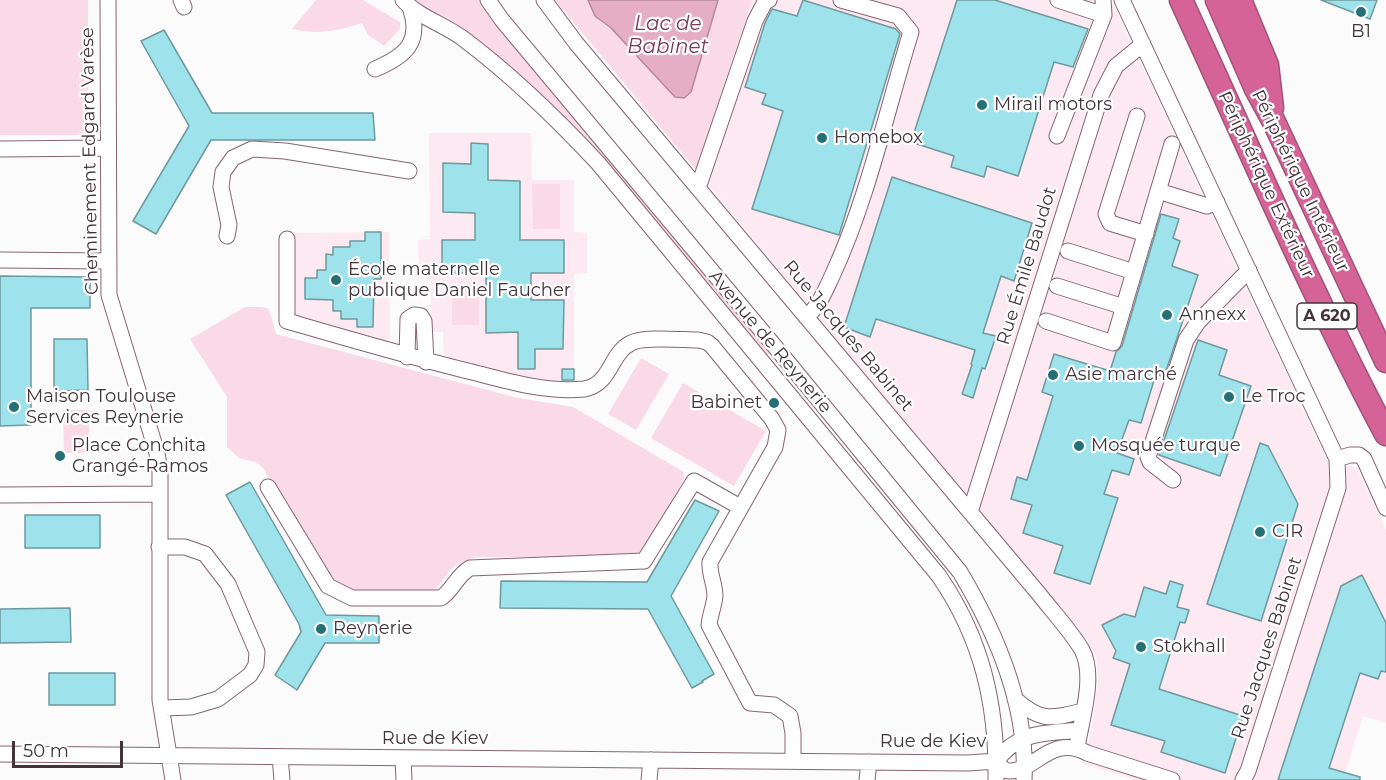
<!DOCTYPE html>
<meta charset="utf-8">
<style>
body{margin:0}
#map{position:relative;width:1386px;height:780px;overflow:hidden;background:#fbfbfb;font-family:Montserrat,sans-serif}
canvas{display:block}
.scale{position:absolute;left:12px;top:741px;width:111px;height:27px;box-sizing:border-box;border:3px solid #43343a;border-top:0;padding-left:8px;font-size:18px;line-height:21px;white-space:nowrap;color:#43343a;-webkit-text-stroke:4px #fff;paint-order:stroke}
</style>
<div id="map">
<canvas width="1386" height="780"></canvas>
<div class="scale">50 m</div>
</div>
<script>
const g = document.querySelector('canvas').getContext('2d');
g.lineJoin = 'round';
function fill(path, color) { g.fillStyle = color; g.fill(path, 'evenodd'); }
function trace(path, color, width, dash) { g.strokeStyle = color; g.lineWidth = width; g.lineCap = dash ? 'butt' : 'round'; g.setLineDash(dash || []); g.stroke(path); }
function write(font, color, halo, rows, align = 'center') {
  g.font = font + ' Montserrat,sans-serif'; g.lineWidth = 4.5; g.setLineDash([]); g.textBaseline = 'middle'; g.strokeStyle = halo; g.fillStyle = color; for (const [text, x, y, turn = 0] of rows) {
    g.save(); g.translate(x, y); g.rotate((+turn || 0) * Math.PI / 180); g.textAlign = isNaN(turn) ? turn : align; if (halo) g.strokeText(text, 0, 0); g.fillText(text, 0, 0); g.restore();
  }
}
fill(new Path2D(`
 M752,0H1111L1327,460L1357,468L1386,530V723L1363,716L1343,780H1137L1083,764L1091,732L1098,680L1096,656L1086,639L696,170Z
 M429,133H531L532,180H574V232L587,233V273L574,274V381L537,380L444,356L443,332H431V280L419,279L418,240L430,239Z
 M389,232L390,358L283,328L284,233Z`), '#fde9f1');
fill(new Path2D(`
 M0,0H88V135H0Z
 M316,0H363L400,22V29L384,46L368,35L362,23C336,31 319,35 292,29Z
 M413,0H481L771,352L762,358L608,172Z
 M555,0H588L598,19L691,92L718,0H752L696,170Z
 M532,184H560V229H533Z
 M452,284H479V325H452Z
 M245,307H262L269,309L276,334L514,397L573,407L684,472V479L643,551L632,557H477C466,560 454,564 448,573C441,582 439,588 429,594L352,593L330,581L263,468L258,463L239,458L227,447V397L190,339Z
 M641,358L669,374L636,430L608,414Z
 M683,383L766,431L734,486L651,438Z
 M63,410H89V453H64Z`), '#fadae6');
const water = new Path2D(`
 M588,0H718L691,92L684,98L675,97L611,28L595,16Z`);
fill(water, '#e5aec4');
trace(water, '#b4899b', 1.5);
const building = new Path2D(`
 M803,0L896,29L900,34L839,235L752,209L783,111L762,104L766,94L745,87L765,23L772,9L797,16Z
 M957,0H995L1088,29L1073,67L1054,62L1018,176L987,166L984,177L951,167L954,156L911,142Z
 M1321,0H1377L1370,19Z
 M164,30L212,113H373L375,140H211L156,234L133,221L189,126L141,41Z
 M471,143L488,144V180L520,181V240H564V273H531V300H564L563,349H535V369H518V332L486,333V273H442V240H475V213L443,212V163L471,164Z
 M892,177L1032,223L1014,281L1001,276L983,333L996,336L985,369L982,368L973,398L962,394L972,365L971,364L975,350L876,319L870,337L844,327Z
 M1161,214L1179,219L1173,238L1180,241L1172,266L1198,275L1164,377L1156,374L1141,423L1129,420L1117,453L1134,459L1129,475L1112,470L1104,494L1118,498L1090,584L1054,573L1063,546L1023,533L1032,505L1011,499L1017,477L1027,480L1053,396L1042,392L1054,354L1110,371L1116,352L1122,346Z
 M365,232H381V279H374L373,327H357V319H341V311H333V300L305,299V278H317V270H326V254L333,255V247H350V241H365Z
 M0,276L90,277V308H31V425L0,426Z
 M54,339H87L88,390L54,391Z
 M1198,340L1227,350L1219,375L1251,386L1220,476L1159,455Z
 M562,369H574V380H562Z
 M1260,443L1268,446L1298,504L1261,621L1207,604Z
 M250,482L326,615L379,616V643H325L297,690L275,675L301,632L299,624L226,495Z
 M695,500L719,511L671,596L714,674L702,681L703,682L692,688L648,609L500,608L501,581L647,582Z
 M25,515H100V548H25Z
 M1362,575L1386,623V672L1381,671L1378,679L1360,673L1329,768L1360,777V780H1278L1341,586Z
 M1170,581L1183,585L1177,607L1189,610L1185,623L1180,622L1159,689L1243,716L1225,773L1161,752L1165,741L1111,725L1130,664L1113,658L1116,651L1102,625L1124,614L1135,617L1144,587L1166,594Z
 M70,608L71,642L0,643V609Z
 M49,673H115V705H49Z`);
fill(building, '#9ee2eb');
trace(building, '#6e999e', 1.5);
const minor = new Path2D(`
 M108,0L109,295L157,453L160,471V494
 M181,0L184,7
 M403,0C420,18 446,25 465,40C514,77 556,118 598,163L939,576C982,639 997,704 996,780
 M488,0L502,20L777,349L960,572C997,634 1028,706 1024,780
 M544,0L576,43L1039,594C1053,612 1071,631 1082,650C1096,676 1081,720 1077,748
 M1058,0L1104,15
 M1122,0L1337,459L1338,488L1248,771L1243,780
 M375,69C406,56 422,42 410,7
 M1137,116L1106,214L1110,223L1146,234
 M1057,136L1104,15L1103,0
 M0,149L107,148
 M698,188L755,21L765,2L769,0
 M1158,191L1207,206L1217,202
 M227,236L229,225L221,187L223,172L233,158L252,149L285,151L409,171
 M287,239V321C349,339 410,357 472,372C507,381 547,393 584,389C611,385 610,353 631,343C643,336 683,340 698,340L707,342L712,346L772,419L778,430L775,447L710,562C709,574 715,584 715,596C714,606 710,615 709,625L750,703L774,705L790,716L793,733V761
 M1068,251L1134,272
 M0,260L109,261
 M1057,286L1124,307
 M806,317C819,307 826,289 833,274C868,198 886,113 911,32L898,16L841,0
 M1046,321L1113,343L1172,144
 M407,357L408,319L414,315L421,316L424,321L426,362
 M1337,459L1350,455H1359L1364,459L1386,508
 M1173,480L1150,462L1148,457L1186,340L1198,322L1249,270
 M268,487L328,586L352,598H441C453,590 457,575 470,568L644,561L694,481L740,507
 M0,495L160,494V700L173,780
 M970,512L1101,95L1116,66L1143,44
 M159,547H185L205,554L228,584L257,652L256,665L250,675L218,699L191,707L163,708
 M1015,699C1041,722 1050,719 1083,711
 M0,754L968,763L996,761
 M280,757L282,780
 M403,759L404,780
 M996,761L1004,770C1032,778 1049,732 1087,753L1172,780
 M996,761C1020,730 1044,734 1080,730
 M649,780L651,760
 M867,780L869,762`);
const highway = new Path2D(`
 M1181,0C1248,145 1311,293 1386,434
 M1217,0L1256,89L1274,122L1386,361
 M1240,0L1267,65L1272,108`);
trace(minor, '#866472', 17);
trace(highway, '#a25377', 25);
trace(minor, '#fff', 15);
trace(highway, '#d56398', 22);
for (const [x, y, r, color] of [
 [1361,12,6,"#256f77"],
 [982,105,6,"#256f77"],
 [822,138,6,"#256f77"],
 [336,280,6,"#256f77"],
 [1167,315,6,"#256f77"],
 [1053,375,6,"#256f77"],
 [1229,397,6,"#256f77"],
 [774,403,6,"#256f77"],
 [14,407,6,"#256f77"],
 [1079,446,6,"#256f77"],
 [60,456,6,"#256f77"],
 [1260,532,6,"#256f77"],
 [321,629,6,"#256f77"],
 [1141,647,6,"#256f77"]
]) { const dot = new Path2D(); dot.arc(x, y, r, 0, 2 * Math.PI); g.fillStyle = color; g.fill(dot); trace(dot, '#fff', 2); }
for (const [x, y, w] of [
 [1327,316,60]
]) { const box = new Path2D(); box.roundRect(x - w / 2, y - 13, w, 26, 4.5); g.fillStyle = '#fff'; g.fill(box); trace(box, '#43343a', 1.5); }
write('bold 16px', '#43343a', null, [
 ["A 620",1327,316]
]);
write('18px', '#43343a', '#fff', [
 ["B1",1361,32,"center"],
 ["Mirail motors",994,105],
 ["Homebox",834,138],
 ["École maternelle",348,270],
 ["publique Daniel Faucher",348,291],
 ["Annexx",1179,315],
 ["Asie marché",1065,375],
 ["Maison Toulouse",26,397],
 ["Services Reynerie",26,418],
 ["Le Troc",1241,397],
 ["Babinet",762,403,"right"],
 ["Place Conchita",72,446],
 ["Grangé-Ramos",72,467],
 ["Mosquée turque",1091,446],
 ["CIR",1272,532],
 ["Reynerie",333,629],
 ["Stokhall",1153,647]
], 'left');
write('18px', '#43343a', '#fff', [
 ["Cheminement Edgard Varèse",90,161,-91],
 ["Périphérique Intérieur",1300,181,64],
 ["Périphérique Extérieur",1266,185,65],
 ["Rue Émile Baudot",1027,266,-73],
 ["Rue Jacques Babinet",848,336,50],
 ["Avenue de Reynerie",770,342,50],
 ["Rue Jacques Babinet",1267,648,-72],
 ["Rue de Kiev",435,739],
 ["Rue de Kiev",933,742]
]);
write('italic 20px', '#7c3959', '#fff', [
 ["Lac de",668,24],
 ["Babinet",668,47]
]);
</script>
